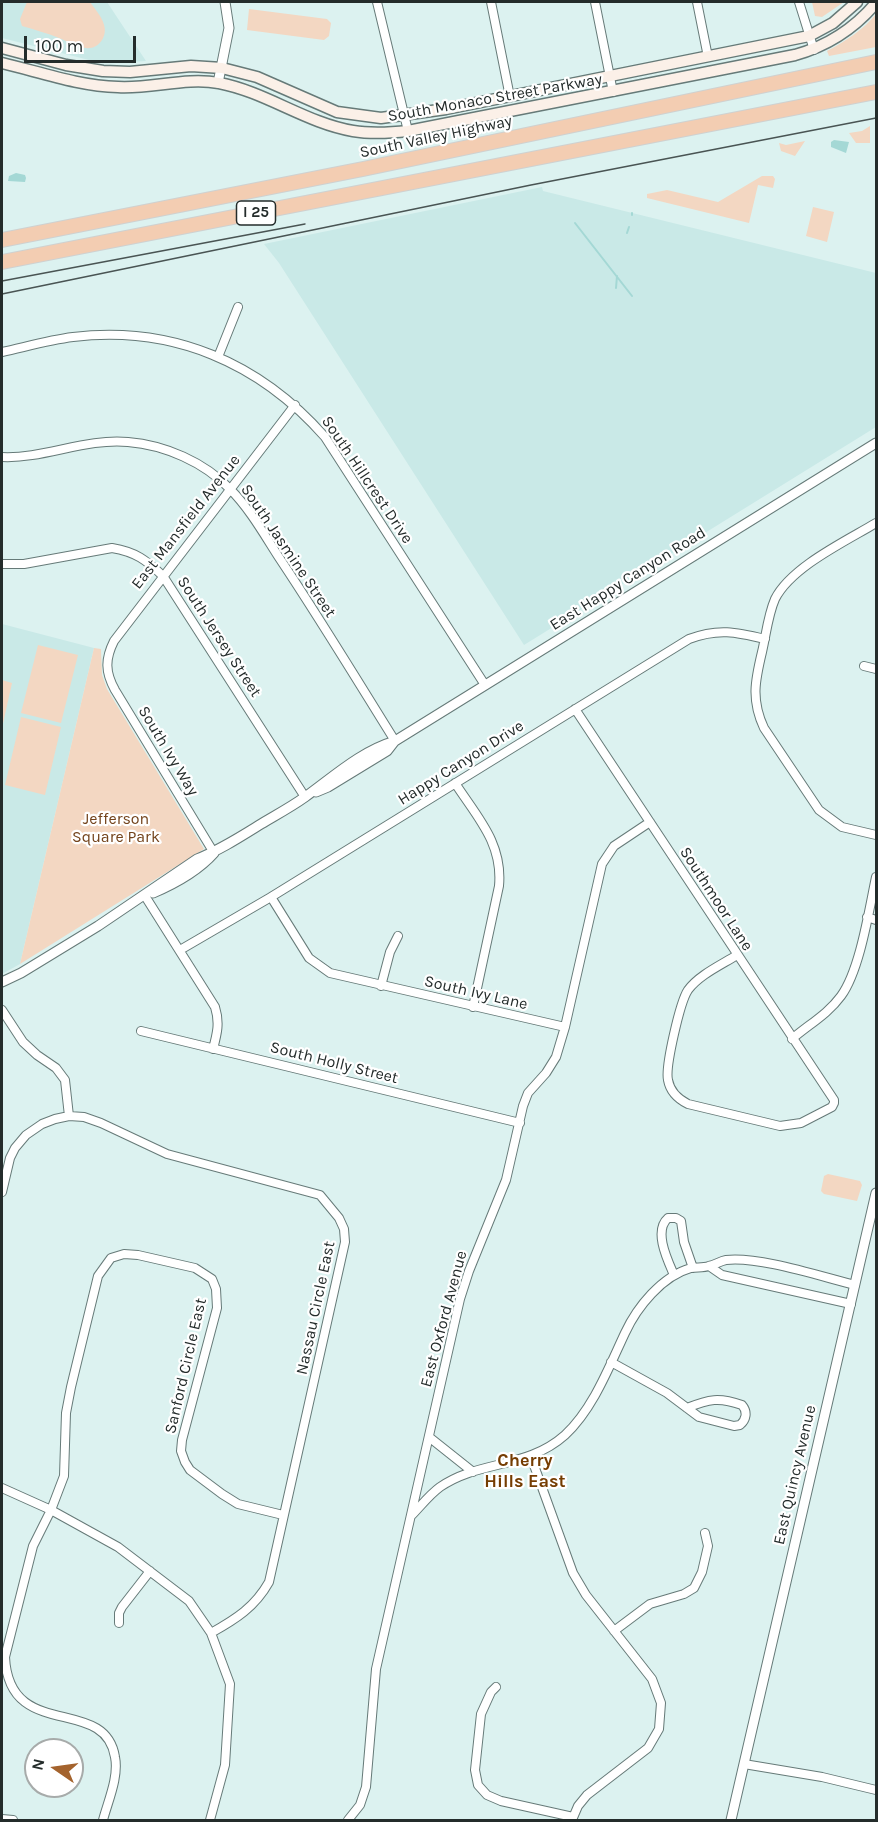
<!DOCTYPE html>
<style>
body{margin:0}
#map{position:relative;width:878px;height:1822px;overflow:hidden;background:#dcf2f0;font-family:Karla,sans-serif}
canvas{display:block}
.frame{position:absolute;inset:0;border:3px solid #242c2b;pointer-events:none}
.north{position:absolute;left:24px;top:1738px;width:60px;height:60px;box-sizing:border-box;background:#fff;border:2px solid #a7abaa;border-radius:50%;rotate:283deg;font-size:16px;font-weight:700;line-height:24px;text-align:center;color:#242c2b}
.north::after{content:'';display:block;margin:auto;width:21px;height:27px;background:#a4632d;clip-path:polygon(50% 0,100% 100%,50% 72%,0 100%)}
.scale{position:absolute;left:24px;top:36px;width:112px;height:27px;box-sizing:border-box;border:3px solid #242c2b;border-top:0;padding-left:8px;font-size:18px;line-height:21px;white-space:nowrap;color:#242c2b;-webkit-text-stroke:4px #fff;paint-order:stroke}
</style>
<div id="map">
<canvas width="878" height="1822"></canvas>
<div class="frame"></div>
<div class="north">N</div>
<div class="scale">100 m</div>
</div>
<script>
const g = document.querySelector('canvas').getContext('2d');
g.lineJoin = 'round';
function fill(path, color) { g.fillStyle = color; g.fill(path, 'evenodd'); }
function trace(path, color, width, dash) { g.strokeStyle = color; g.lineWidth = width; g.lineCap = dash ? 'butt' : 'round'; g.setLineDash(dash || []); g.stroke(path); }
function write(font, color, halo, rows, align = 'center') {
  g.font = font + ' Karla,sans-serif'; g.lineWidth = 4.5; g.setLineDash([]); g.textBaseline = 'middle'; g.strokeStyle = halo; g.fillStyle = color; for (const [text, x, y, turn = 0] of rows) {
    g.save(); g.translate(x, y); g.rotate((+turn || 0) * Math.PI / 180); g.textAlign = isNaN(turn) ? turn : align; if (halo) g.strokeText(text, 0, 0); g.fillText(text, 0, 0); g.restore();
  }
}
fill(new Path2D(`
 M2,2H107L146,61L114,63L89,60L2,38Z
 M542,187L543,191L876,273V427L524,645L279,263L264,244Z
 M2,624L94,648L20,964L2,974Z`), '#c9e9e7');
fill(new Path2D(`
 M27,2H90C97,12 111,26 102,40C91,57 72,43 59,38C47,33 35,30 22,26L20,19Z
 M812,2H844L822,17L815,16Z
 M249,9L327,19L331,23L329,36L324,40L247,30Z
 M876,14V47L829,56L827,51C846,41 863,30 876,14Z
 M870,126V143H856L849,133L862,131Z
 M805,141L795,156L781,151L779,143L786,145Z
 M762,176H773L775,179L773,188L758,185L749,223L647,198V194L667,190L718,202Z
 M813,207L834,212L827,242L806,236Z
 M38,645L78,655L61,723L21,713Z
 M94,648L101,649L102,675L107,689L204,849L20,964Z
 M2,680L12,683L2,728Z
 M21,717L61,727L45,795L5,785Z
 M828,1174L860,1181L862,1185L857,1201L824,1194L821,1191L824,1176Z`), '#f3d7c2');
fill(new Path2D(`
 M834,140L849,142L846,153L831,147V142Z
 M16,173L25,175L26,178L25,182L8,181L9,176Z`), '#a4d8d5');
trace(new Path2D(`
 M632,215V213
 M575,223L632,296
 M627,233L629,227
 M616,288L617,276`), '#a4d8d5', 2);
const minor = new Path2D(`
 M377,2L408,131
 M491,2L510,97
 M595,2L613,92
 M697,2L708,57
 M799,2L814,50
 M2,352C25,347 49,340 73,337C173,325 260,363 325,437L485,685
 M218,357L238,307
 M2,457C44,459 85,438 128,442C165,445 204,462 230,489C250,509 265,536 280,559C320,619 357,680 395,741
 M876,523C846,541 791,567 775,599C768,615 766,635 762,652C755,681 751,700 764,728L819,810L842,827L876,835
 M2,564H24L112,548C136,552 146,560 163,576L305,797
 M864,666L876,669
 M575,709L834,1100V1103L832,1107L801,1123L780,1126L688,1104C678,1099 670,1091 668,1080C665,1067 680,1002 688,990C699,975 721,965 737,955
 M455,783C477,817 503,843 499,886L473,1007
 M214,853L115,690C105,672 105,659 114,641L295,405
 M145,896L215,1007C220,1023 217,1034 213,1049
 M271,897L309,958L330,973L565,1027
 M867,917L876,920
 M180,950L271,897L689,639C718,628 736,632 765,639
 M381,986L390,952L398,936
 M2,1010L23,1042L37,1055L56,1068L65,1080L69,1116
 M141,1031L520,1123
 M792,1039C808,1025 828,1014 841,996C860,970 869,910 876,877
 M2,1192L10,1158L15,1148L26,1135L42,1124L55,1119L69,1116L84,1117L101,1123L167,1154L320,1195L339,1218L344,1229L345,1242L269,1582C255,1607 236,1619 211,1633
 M709,1266L722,1275L851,1304
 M674,1275C668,1261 653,1231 668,1218H676L681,1221L684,1242L693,1268
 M611,1362L667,1393L699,1417L734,1426L740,1425C746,1420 748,1412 742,1405C719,1397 709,1399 687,1408
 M429,1437L473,1472
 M531,1457L573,1573L586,1595L652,1679L661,1703L659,1729L648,1748L587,1795L578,1806L572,1820
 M2,1488L51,1510L118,1547L189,1601L211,1633L230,1684L225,1765L210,1820
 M411,1516C420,1507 429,1495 440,1487C479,1460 527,1469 565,1435C593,1409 609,1367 625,1333C637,1307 662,1276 691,1268C697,1267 703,1268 709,1266C715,1265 720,1261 726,1260C759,1256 822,1277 855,1285
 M119,1623V1613L122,1607L150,1571
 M614,1631L650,1604L684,1594L694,1588L702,1572L708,1546L705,1533
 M496,1687L491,1692L481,1714L475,1770L478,1785L487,1795L501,1801L573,1817
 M744,1764L822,1777L876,1790
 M2,1819L13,1820
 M103,1820C108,1801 119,1777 115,1757C105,1694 9,1743 5,1657L33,1546L51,1510L64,1476L66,1413L71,1387L98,1276L111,1258L124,1254L138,1255L195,1268L212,1279L216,1289L217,1308L182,1440L181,1451L185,1462L190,1470L222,1494L238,1504L283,1515
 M348,1820L360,1805L366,1787L376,1669L460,1299L469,1271L506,1180L523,1106L528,1093L546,1073L556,1057L565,1027L602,864L614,846L650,822`);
const tertiary = new Path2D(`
 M218,83L229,28L225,2
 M316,792L328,787L387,751L394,742
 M153,893C174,884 198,871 214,853
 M2,982L21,973L98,926L197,859C220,850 240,837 261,824C276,815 291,807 305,797C333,777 361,751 395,741L876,443
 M731,1820L876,1193`);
const secondary = new Path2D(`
 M2,48L66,65L103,71L130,72L191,66L222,68L257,77L337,112L381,118L446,109L809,36L833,23L857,2
 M2,63C40,72 79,86 118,87C152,89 185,77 219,83C266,92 306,123 353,131C371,134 389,133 408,131L795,55C828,46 854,29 876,3`);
const motorway = new Path2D(`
 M2,240L363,169L876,62
 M2,262L876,92`);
trace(minor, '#667a78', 10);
trace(tertiary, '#667a78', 11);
trace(secondary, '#667a78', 13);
trace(motorway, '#cfd1d0', 16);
trace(minor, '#fff', 8);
trace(tertiary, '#fff', 9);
trace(secondary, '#fbf0e8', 10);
trace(motorway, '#f3cdb2', 14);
trace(new Path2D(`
 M2,281L305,224
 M2,294L531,185L876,118`), '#495453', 1.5);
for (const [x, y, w] of [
 [256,213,39]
]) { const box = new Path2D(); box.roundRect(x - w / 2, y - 12, w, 24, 4.5); g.fillStyle = '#fff'; g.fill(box); trace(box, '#242c2b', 1.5); }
write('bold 15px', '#242c2b', null, [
 ["I 25",256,213]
]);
write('16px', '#242c2b', '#fff', [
 ["South Monaco Street Parkway",495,98,-10],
 ["South Valley Highway",436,137,-12],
 ["South Hillcrest Drive",367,480,56],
 ["East Mansfield Avenue",186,522,-52],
 ["South Jasmine Street",288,551,56],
 ["East Happy Canyon Road",628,579,-32],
 ["South Jersey Street",219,637,57],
 ["South Ivy Way",168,751,59],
 ["Happy Canyon Drive",461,763,-32],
 ["Southmoor Lane",716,899,57],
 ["South Ivy Lane",476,993,13],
 ["South Holly Street",334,1063,14],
 ["Nassau Circle East",316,1308,-78],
 ["East Oxford Avenue",444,1319,-75],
 ["Sanford Circle East",186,1366,-77],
 ["East Quincy Avenue",795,1475,-77]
]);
write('16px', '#73431b', '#fff', [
 ["Jefferson",116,819],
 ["Square Park",116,837]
]);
write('bold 18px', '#753d02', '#fff', [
 ["Cherry",525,1461],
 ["Hills East",525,1482]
]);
</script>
